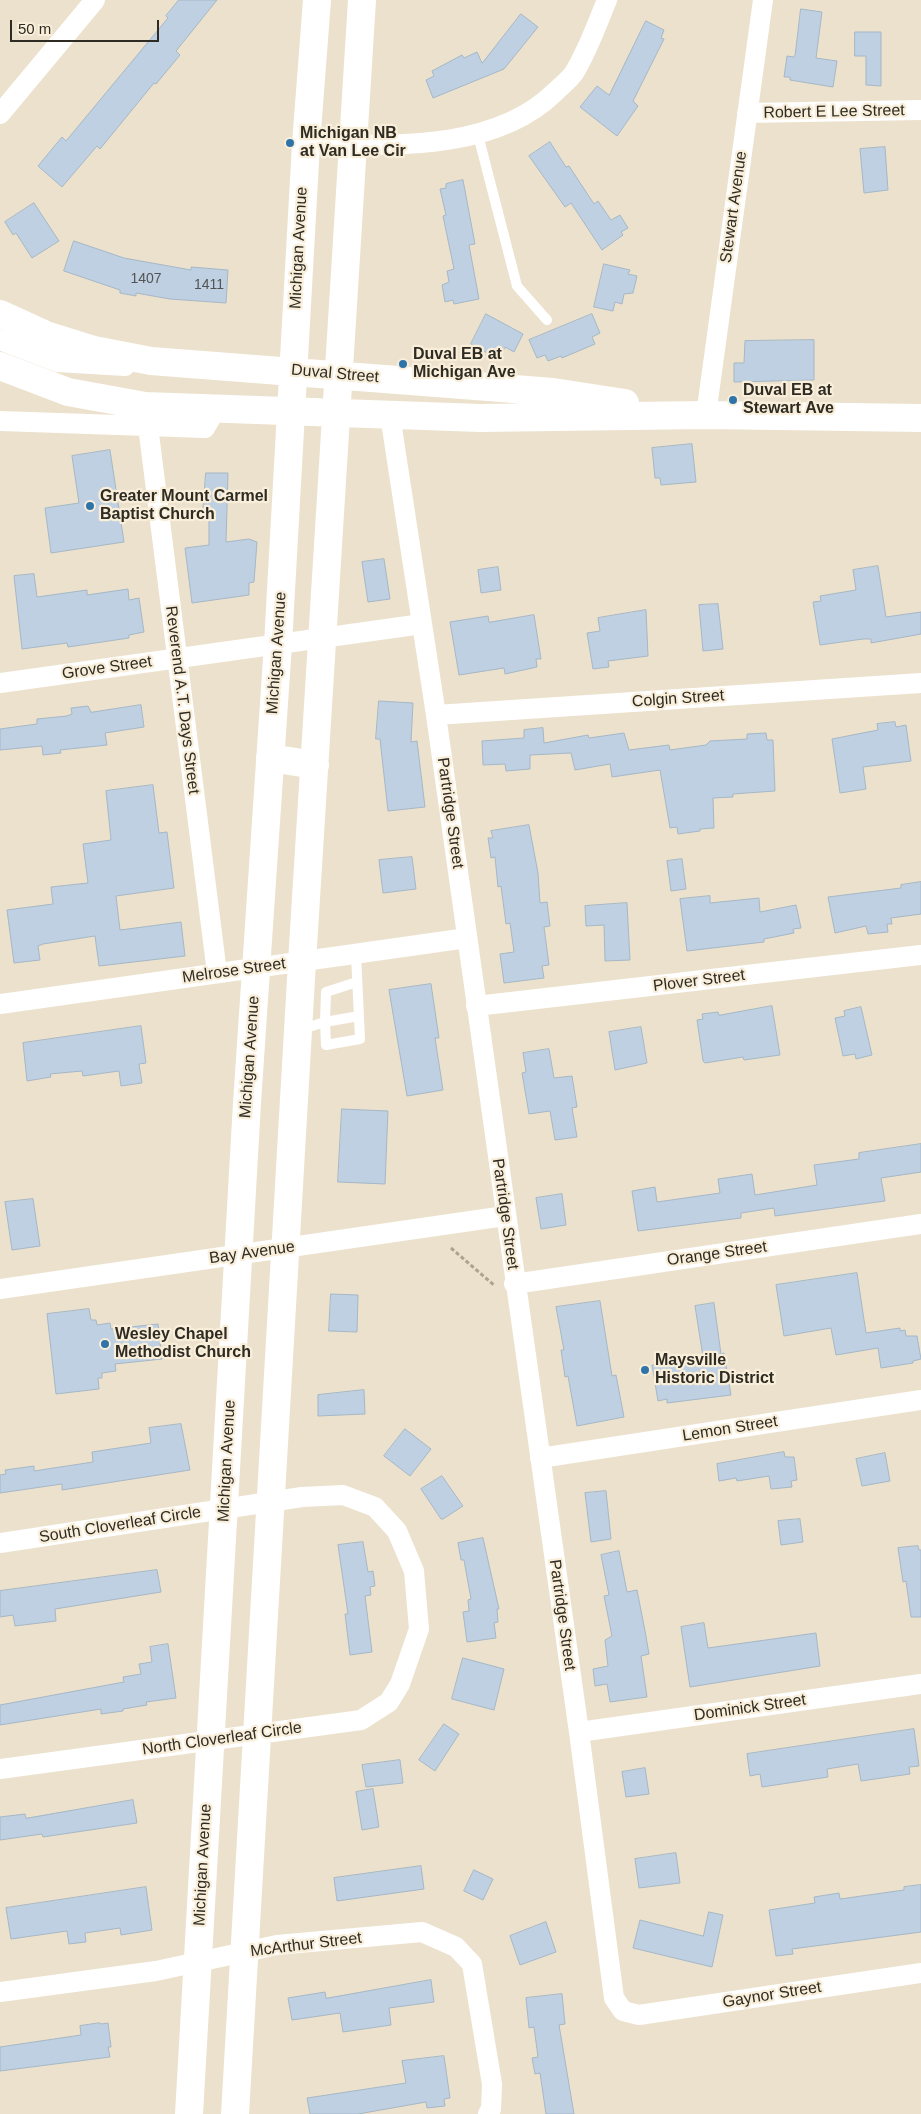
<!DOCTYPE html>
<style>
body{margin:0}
#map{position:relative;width:921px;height:2114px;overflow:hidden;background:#ece1cc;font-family:Arial,sans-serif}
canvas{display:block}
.scale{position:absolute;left:10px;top:20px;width:149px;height:22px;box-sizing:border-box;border:2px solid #2e2b23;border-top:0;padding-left:6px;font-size:15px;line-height:18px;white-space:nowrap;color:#2e2b23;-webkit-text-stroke:4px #f9eed9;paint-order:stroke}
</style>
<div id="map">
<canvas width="921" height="2114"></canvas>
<div class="scale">50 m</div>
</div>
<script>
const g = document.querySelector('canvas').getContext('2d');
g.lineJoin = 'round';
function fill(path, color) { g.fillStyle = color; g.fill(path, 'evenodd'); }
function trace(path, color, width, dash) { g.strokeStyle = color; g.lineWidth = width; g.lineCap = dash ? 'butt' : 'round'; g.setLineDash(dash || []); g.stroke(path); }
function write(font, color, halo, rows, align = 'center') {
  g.font = font + ' Arial,sans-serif'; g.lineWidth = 4.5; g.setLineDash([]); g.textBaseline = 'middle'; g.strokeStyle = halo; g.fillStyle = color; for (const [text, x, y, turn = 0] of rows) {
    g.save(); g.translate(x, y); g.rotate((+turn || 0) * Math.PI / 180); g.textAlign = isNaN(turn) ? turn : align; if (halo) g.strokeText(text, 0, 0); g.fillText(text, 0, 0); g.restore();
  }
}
const building = new Path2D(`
 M179,0H217L176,51L180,55L156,84L154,83L100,149L97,146L62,187L38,166L62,137L66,141L168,18L166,16Z
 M801,9L822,12L816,58L837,61L833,87L790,80V77H784L787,56L794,57L795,55Z
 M521,14L538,27L504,69L433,98L426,80L434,76L432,71L462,55L464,58L477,52L482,63Z
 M646,21L664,30L661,38L664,39L633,101L638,106L617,136L580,107L597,86L609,95Z
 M855,32H881V86L866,85V56H855Z
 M550,142L566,167L569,166L594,204L598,201L611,220L620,215L628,228L621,232L623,235L602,250L571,203L565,207L529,156Z
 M885,147L888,190L864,193L860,149Z
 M463,180L475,244L469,245L479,299L454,304L453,300L445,302L442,285L449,282L447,271L454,269L443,216L446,215L440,189L446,188V184Z
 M34,203L59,241L32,258L16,233L13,235L5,222Z
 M74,241L124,258L191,270V267L228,270L226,303L170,299L136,293V296L120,293V290L64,271Z
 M604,264L630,270L628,274L637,276L633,293L624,294L622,304L615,302L613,311L594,307Z
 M486,314L523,334L514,352L505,347L502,353L493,348L491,352L488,351L487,353L471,344Z
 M592,314L600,333L592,337L595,344L562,358L561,356L548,361L545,355L537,358L529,340Z
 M814,340V380L734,382V363H744L745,341Z
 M692,444L696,482L661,485L660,478H655L652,448Z
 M110,450L124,542L51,553L45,508L79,503L72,456Z
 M206,473H228L226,542L249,539L257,542L254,582L249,583V595L192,603L185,548L209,545V513H203Z
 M384,559L390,599L368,602L362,562Z
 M878,566L886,617L921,612V634L871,643V639H863L820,645L813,602L821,601L820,596L856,590L853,570Z
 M498,567L501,590L481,593L478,570Z
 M34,574L37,597L87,590V595L128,589L129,600L139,598L144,632L129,635V638L68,647L67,643L22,649L14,576Z
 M718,604L723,649L703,651L699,605Z
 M646,610L648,656L608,661L609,667L593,669L587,633L600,631L598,618Z
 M534,615L541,659H536L537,667L505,674L504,668L459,675L450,622L488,616L489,622Z
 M379,701L413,703L411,742L417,741L425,807L388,811L380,739H376Z
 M141,705L144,727L105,733L107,745L60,750L61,753L43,755L42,746L0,750V729L37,724V719L67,716L72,714L71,708L88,706L91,712Z
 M895,722L896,727L906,725L911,761L863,767L866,789L840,793L832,739L878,730L877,724Z
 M543,728L544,743L588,735L589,738L624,733L629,750L669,745L670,750L706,745L710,741L747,739V734L766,733L767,740H773L775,791L733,794V797L713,798L714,828L700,829V831L678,834L677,827L670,828L660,770L612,777L610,764L575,770L571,753L530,755V769L506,771L505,764L483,765L482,741L524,738V730Z
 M153,785L159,833L167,832L174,888L116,896L120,930L181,922L185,956L99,966L95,936L43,944L38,946L40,960L14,963L7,910L53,904L51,887L88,883L83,844L111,840L106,791Z
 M529,825L538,873L540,903L547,902L550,926L544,927L549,965L542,966L544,978L504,983L500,954L514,952L510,923L506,924L501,886L498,887L495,857L491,858L488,838H493L491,831Z
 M412,857L416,889L383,893L379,860Z
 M682,859L686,889L671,891L667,861Z
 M921,882V914L891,918L892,924H887L888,932L868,934L866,926L835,933L828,897L901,888V885Z
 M710,896V903L759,898L760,912L796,905L801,928L793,929L794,933L764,939V942L687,951L680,899Z
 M627,903L630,960L605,961L604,925L586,926L585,906Z
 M431,984L439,1038H435L443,1090L407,1096L389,990Z
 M772,1006L780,1055L744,1060L743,1057L705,1063L703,1061L697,1020L703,1019L702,1014L718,1012L719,1015Z
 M861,1007L872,1055L856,1059L855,1054L843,1056L835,1018L845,1016L844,1011Z
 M141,1026L146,1063L139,1064L142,1083L121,1086L119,1071L83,1076L82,1071L50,1074L51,1077L27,1081L23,1043Z
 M641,1027L647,1063L615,1070L609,1032Z
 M549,1049L554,1078L572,1076L577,1107L572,1108L577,1137L555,1140L550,1111L529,1114L522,1073L526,1072L523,1053Z
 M342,1109L388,1111L385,1184L338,1182Z
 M921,1144V1172L881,1178L885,1201L775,1216L774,1208L741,1213V1218L638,1231L632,1191L655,1187L657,1202L720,1193L718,1179L752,1174L755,1195L817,1185L814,1165L859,1159V1153Z
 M562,1194L566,1225L541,1229L536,1198Z
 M33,1199L40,1246L12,1250L5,1202Z
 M857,1273L866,1333L900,1328V1331L905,1330L906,1336H917L921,1359L913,1361V1363L881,1368L878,1348L836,1355L831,1328L784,1336L776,1285Z
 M331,1294L358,1295L357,1332L329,1331Z
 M600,1301L612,1376L616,1375L624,1417L577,1426L568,1376L565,1377L561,1350H564L556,1307Z
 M714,1303L721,1354L724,1353L731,1395L667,1403V1399L658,1401L652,1365L703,1357L695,1306Z
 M89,1309L91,1320H96L97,1325L110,1323L111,1329L158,1324L162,1359L115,1364L116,1371L102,1373V1378H98L99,1389L56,1394L47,1314Z
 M364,1390L365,1414L318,1416V1395Z
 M181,1424L190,1470L62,1490V1484L0,1493V1475L6,1474L5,1470L34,1466V1471L93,1462L92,1452L151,1443L149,1428Z
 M405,1429L431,1449L410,1476L384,1456Z
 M784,1452L785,1457H794L797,1480L791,1481L792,1487L771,1489L769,1476L737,1481L736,1478L719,1481L717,1464Z
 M885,1453L890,1481L862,1486L856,1459Z
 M442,1476L463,1506L443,1519H441L421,1489Z
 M606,1491L611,1539L591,1542L585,1493Z
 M800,1519L803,1542L781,1545L778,1521Z
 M483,1538L499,1609H497L498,1622L494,1623L496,1638L467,1642L463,1612L469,1611L468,1600L471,1599L464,1560H461L458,1543Z
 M363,1542L368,1572L373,1571L375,1586L370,1587L371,1595L365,1596L372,1652L350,1655L345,1614H348L338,1545Z
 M918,1546L919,1550H921V1617H911L906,1581L903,1582L898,1548Z
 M619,1551L627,1592L637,1590L645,1631L649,1654L641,1656L647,1697L610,1702L607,1684L595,1686L593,1669L608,1666L605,1640L612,1636L604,1596L609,1595L601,1555Z
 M157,1570L161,1592L55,1609L56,1621L15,1626L13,1615L0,1617V1591Z
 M704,1623L708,1648L816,1633L820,1666L690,1687L681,1627Z
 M168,1644L176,1698L146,1702L147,1705L123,1709V1711L101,1714V1709L0,1725V1705L124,1682L123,1677L141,1674L139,1664L152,1662L150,1647Z
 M463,1658L504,1669L494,1710L452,1699Z
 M444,1724L459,1734L435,1771L419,1760Z
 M914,1729L919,1766L909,1767L910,1774L861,1781L858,1764L827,1769L828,1777L762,1787L760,1774L750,1776L747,1754Z
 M400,1760L403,1783L366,1787L362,1765Z
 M645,1768L649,1794L626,1797L622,1772Z
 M373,1789L379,1827L362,1830L356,1792Z
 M133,1800L137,1823L43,1837L42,1834L0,1840V1817L25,1814L26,1818Z
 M676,1853L680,1883L639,1888L635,1859Z
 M421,1866L424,1889L337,1901L334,1878Z
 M474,1870L493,1879L483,1900L464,1891Z
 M921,1885V1932L792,1949L793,1954L776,1956L769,1910L815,1903L814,1897L839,1893L840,1899L904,1890V1887Z
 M146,1887L152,1930L121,1935L120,1928L85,1933L86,1942L69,1944L67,1931L11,1939L6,1908Z
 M709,1912L723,1915L712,1967L633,1948L640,1920L703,1936Z
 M546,1922L556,1952L520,1965L510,1936Z
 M431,1980L434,2002L389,2008L391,2025L343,2032L340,2013L292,2020L288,1998L325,1992L326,1998Z
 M562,1994L565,2024L559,2025L574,2114H546L540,2073L535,2074L532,2058L538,2057L534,2027L529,2028L526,1998Z
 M100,2023L101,2024L108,2023L111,2047H108L110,2057L0,2071V2047L81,2035L80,2026Z
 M444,2056L450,2098L444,2099L445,2106L427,2108L426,2102L358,2114H310L307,2098L406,2083L402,2061Z`);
fill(building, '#bed0e1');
trace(building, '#a5b7c6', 1);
trace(new Path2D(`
 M451,1248L495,1286`), '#aca493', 3, [4, 2.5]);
trace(new Path2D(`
 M478,135L517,286L547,320
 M357,982L326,992L325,1022L359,1016
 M299,1030L325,1022L326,1045L360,1039L356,954`), '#fff', 10);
trace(new Path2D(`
 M747,113L921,110
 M0,114L95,0
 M306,144C387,145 493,153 555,92C561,86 569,80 574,73C588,50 597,24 607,0
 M0,340L57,362L125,366
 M390,415L436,715L579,1732L614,1998L623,2011L639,2015L921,1973
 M706,415L763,0
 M0,421L205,428L216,409
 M148,426L217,973
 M0,683L422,624
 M436,715L921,683
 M0,1004L467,938
 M476,1006L921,955
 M514,1284L921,1224
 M0,1289L505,1216
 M540,1458L921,1400
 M0,1543L302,1497L343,1495L375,1507L397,1531L414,1571L419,1629L400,1684L389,1702L361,1720L0,1769
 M579,1732L921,1684
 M0,1992L156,1971L277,1945L422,1932L456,1947L472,1964L492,2084L491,2109L488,2114`), '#fff', 20);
trace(new Path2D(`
 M0,314L46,335L94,350L151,361L553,392L625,403
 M0,366L68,392L145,406L480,418L706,415L921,418
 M270,758L315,765
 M189,2114L247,1103L278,644L306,144L317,0
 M235,2114L302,962L362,0`), '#fff', 28);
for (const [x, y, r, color] of [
 [290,143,5,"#2f74a9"],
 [403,364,5,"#2f74a9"],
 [733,400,5,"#2f74a9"],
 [90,506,5,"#2f74a9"],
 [105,1344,5,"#2f74a9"],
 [645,1370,5,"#2f74a9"]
]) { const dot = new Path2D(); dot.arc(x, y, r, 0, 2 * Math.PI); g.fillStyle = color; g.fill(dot); trace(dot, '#f9eed9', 2); }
write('14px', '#525452', null, [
 ["1407",146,279],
 ["1411",209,285]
]);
write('16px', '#2e2b23', '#f9eed9', [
 ["Robert E Lee Street",834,112,-1],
 ["Stewart Avenue",734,207,-82],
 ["Michigan Avenue",299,248,-87],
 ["Duval Street",335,374,5],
 ["Michigan Avenue",277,653,-86],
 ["Grove Street",107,668,-8],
 ["Colgin Street",678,699,-4],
 ["Reverend A.T. Days Street",182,700,83],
 ["Partridge Street",450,813,82],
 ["Melrose Street",234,971,-8],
 ["Plover Street",699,981,-7],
 ["Michigan Avenue",250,1057,-86],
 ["Partridge Street",505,1214,82],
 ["Bay Avenue",252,1253,-8],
 ["Orange Street",717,1254,-8],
 ["Lemon Street",730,1429,-9],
 ["Michigan Avenue",227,1461,-87],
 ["South Cloverleaf Circle",120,1525,-9],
 ["Partridge Street",562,1615,82],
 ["Dominick Street",750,1708,-8],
 ["North Cloverleaf Circle",222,1739,-8],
 ["Michigan Avenue",203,1865,-87],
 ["McArthur Street",306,1945,-7],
 ["Gaynor Street",772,1995,-9]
]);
write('bold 16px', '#2e2b23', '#f9eed9', [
 ["Michigan NB",300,134],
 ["at Van Lee Cir",300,152],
 ["Duval EB at",413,355],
 ["Michigan Ave",413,373],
 ["Duval EB at",743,391],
 ["Stewart Ave",743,409],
 ["Greater Mount Carmel",100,497],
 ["Baptist Church",100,515],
 ["Wesley Chapel",115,1335],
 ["Methodist Church",115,1353],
 ["Maysville",655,1361],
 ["Historic District",655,1379]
], 'left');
</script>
